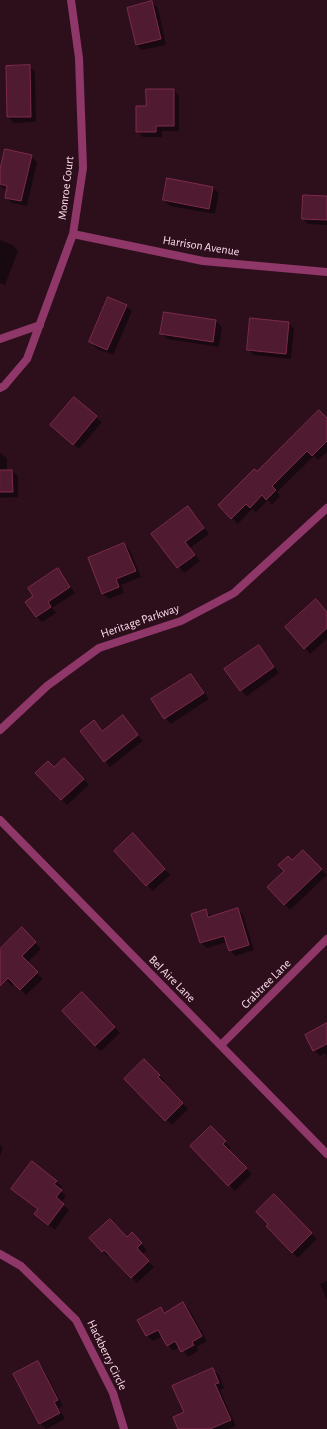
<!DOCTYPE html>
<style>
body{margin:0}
canvas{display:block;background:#2d0f1c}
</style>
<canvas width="327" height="1429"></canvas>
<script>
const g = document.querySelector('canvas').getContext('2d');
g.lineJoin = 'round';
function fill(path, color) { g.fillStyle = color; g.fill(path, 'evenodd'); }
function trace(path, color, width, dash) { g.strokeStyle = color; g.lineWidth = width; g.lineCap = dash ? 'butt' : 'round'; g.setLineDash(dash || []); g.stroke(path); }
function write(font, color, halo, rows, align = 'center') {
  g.font = font + ' "Alegreya Sans",sans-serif'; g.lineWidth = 3; g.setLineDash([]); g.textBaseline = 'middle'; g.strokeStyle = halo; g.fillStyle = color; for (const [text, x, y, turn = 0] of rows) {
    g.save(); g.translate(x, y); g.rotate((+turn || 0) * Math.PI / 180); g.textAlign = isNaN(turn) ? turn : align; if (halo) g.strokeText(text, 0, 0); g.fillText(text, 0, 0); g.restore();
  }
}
fill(new Path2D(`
 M152,3L158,8L166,45L142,50L136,45Z
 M29,66L35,72L36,122L14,123L8,117Z
 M174,90L179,96V131H162V137H143L137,131L147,107Z
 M31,156L37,162L27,206L12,203L6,197L8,190L4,189L0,185V174Z
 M213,188L219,193L215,214L170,206L164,200Z
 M327,197V225L308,224L303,218Z
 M0,240L13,245L18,251L5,285L0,283Z
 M126,306L132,311L113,355L96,348L90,342Z
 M165,313L216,321L222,327L219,347L167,339L161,333Z
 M289,323L294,329L291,359L254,355L248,350Z
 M96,417L102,422L79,449L57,431Z
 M327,419V452L318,460L314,456L277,492L280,496L272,505L268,500L256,512L252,509L238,524L219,505L257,473Z
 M0,453L7,458V471H12L18,476V497L0,498Z
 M193,513L209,534L190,548L200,561L184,573L152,534Z
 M124,544L130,550L141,577L121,585L124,593L109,599L103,594L89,558Z
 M58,570L63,575L75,593L52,608L56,613L42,622L37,617L27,602L35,596Z
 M327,613V639L310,654L305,648Z
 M259,646L264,652L279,673L247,696L241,690Z
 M191,675L196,680L209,699L171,724L165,718Z
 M123,716L143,741L110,767L105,761L94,721L103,731Z
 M70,765L89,785L67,805L37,773Z
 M138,840L170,875L153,891L115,851Z
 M303,851L327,875L290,910L268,887Z
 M238,909L243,915L254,950L235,956L230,950L227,942L207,948L201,943L205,911L211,916Z
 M22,929L41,949L27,963L43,979L26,995L14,983L12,986L0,974V950Z
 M88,999L120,1033L101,1051L95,1046Z
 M327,1024V1058L325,1053L320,1056L314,1050Z
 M144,1061L165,1081L162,1083L188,1109L172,1125L126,1079Z
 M211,1128L231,1148L228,1150L252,1174L235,1191L192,1146Z
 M0,1145L3,1148L0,1156Z
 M56,1181L62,1187L60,1190L66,1196L61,1203L69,1210L55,1230L41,1219L38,1210L12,1189Z
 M274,1196L317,1239L298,1258L267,1226L269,1223Z
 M132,1234L147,1250L142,1255L154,1267L137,1283L110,1255L108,1257L91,1238H127Z
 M327,1281V1300L320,1284Z
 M183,1304L189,1309L207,1341L197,1347L198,1351L188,1357L180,1347L173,1351L168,1345L163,1336L153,1341L147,1336L138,1320L161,1308L166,1313Z
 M37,1362L43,1368L63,1406L59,1408L65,1419L46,1429L40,1423Z
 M213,1370L219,1375L224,1388L220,1390L236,1426L228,1429H179L185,1413Z`), '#0007');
const building = new Path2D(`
 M152,1L161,39L136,45L127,8Z
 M30,65L31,117H7L6,66Z
 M146,89H174V126H156V132H136V106H146Z
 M5,149L32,155L21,201L5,198L7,186L0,184V170Z
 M167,178L213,187L209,209L163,200Z
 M303,195L327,196V220L302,219Z
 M108,297L127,305L107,350L89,342Z
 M164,312L216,320L213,342L160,334Z
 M250,318L289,322L286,354L247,350Z
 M74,397L97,416L73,445L50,425Z
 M319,410L327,418V441L312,456L307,451L272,486L276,490L266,500L262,495L250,508L246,504L231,519L218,505L254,469L257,471Z
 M0,470H12L13,492H0Z
 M188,506L204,528L185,542L195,555L177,568L151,534Z
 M124,543L136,571L116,579L119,587L102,594L88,558Z
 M58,568L70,587L48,602L51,607L36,617L25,602L33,596L28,588Z
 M316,599L327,612V628L304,649L285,627Z
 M259,645L274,667L240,691L224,669Z
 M191,674L204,693L164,719L151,699Z
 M123,715L138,735L104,762L80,731L94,720L102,731Z
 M64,758L84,779L61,800L35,773L48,761L54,767Z
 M133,833L165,869L146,886L114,851Z
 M303,850L322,869L284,905L267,887L284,871L278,865L288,856L292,860Z
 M238,908L249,945L229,951L224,936L200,943L191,914L206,909L208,917Z
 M22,927L36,942L22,956L38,972L20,990L8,978L0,986V949Z
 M82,992L115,1027L95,1046L62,1011Z
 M327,1023V1044L313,1051L305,1035Z
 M144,1059L160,1075L158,1077L183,1103L165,1121L124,1079Z
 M211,1126L226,1141L223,1144L247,1168L228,1186L190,1146Z
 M32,1161L57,1181L54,1184L62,1190L56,1197L64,1204L48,1225L34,1214L38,1209L11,1189Z
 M274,1194L312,1233L292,1253L266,1226L268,1224L256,1212Z
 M110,1219L127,1237L132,1232L142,1243L137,1248L149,1261L131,1278L104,1250L102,1252L89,1238Z
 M183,1302L202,1336L192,1342L194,1345L181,1352L175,1341L167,1346L158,1330L146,1336L137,1320L161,1307L164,1313Z
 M38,1361L58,1400L54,1402L60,1413L39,1424L13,1374Z
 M213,1368L219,1383L215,1384L231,1420L210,1429H178L173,1417L184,1412L172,1386Z`);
fill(building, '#501a30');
trace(building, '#7d2a4c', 1);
trace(new Path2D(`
 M73,234L203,261L327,272
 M0,339L40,325
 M0,388L4,386L27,359L73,234L83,168L79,58L71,0
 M0,730L47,686L99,648L181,621L234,593L327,508
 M0,820L327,1154
 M221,1045L327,939
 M0,1254L21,1266L76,1320L113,1393L124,1429`), '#903769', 8);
write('12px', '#ffdced', '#2d0f1c', [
 ["Monroe Court",66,188,-83],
 ["Harrison Avenue",201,246,9],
 ["Heritage Parkway",140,621,-19],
 ["Bel Aire Lane",172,979,45],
 ["Crabtree Lane",266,984,-45],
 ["Hackberry Circle",107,1355,64]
]);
</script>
